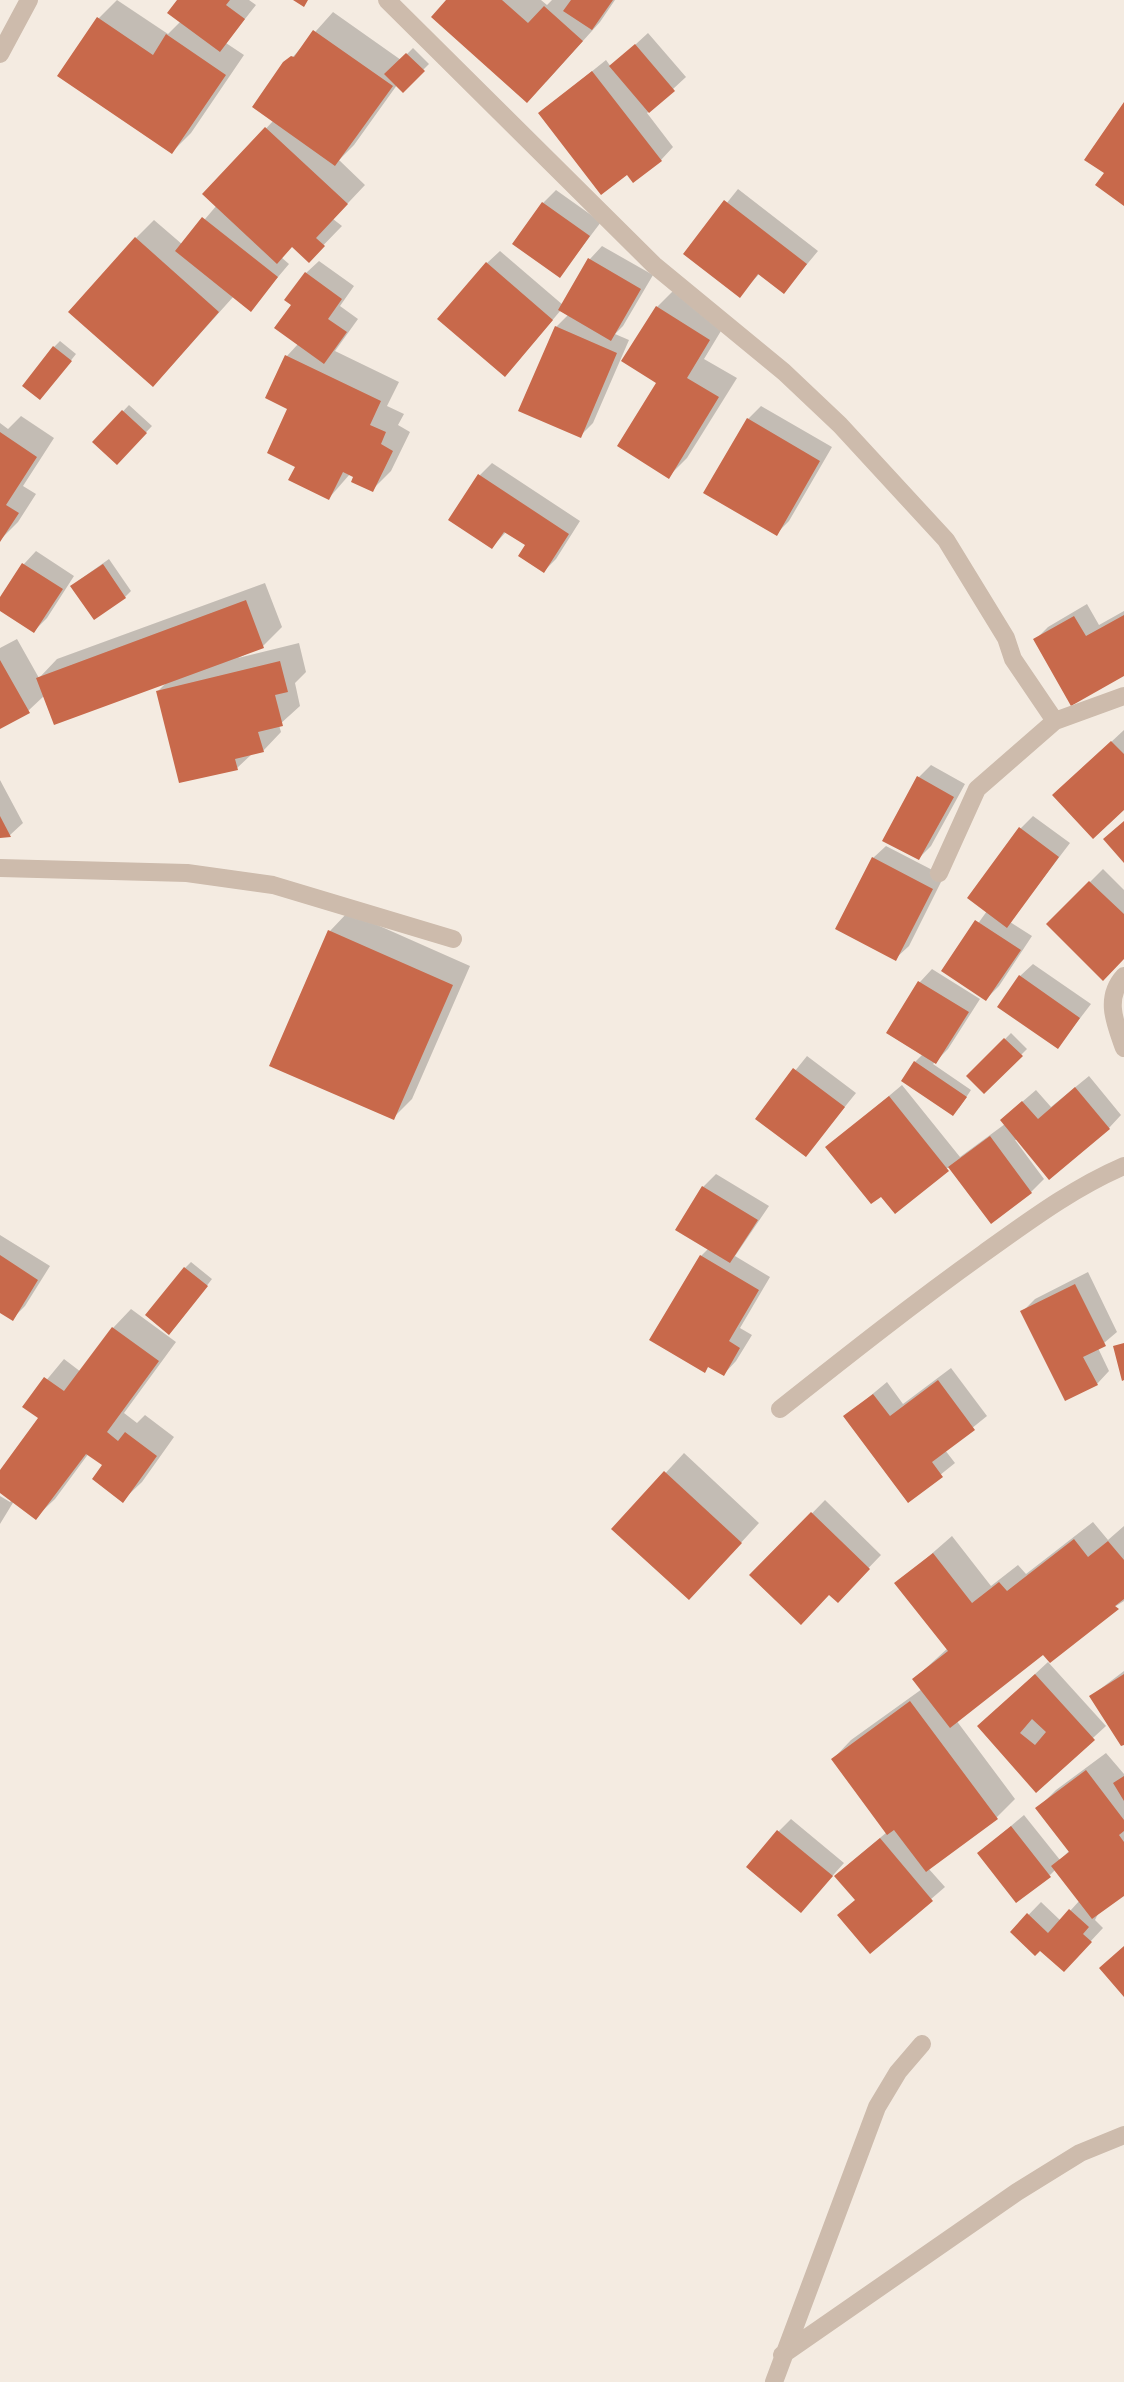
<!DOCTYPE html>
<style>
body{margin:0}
canvas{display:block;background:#f4ebe1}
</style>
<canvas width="1124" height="2382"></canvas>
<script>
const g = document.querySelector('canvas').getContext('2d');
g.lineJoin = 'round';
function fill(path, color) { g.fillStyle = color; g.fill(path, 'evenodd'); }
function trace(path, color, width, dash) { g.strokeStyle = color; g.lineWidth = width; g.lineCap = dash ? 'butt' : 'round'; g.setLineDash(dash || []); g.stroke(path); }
fill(new Path2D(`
 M117,0L168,34L181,21L179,0H249L256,5L226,43L244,55L191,133L172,152L59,76L99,18Z
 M448,0H541L547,5L552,0H615L600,22L546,82Z
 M333,12L401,60L413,48L429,64L403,90L397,85L354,145L339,160L365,185L333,219L342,226L309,260L293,245L281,257L289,264L251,309L234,296L171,366L136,238L154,220L183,245L217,205L204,194L274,120L291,59Z
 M648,33L686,77L647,113L673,147L661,160L627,173L540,113L606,60L611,67Z
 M738,189L818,251L784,292L760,273L740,295L686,254Z
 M556,190L601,222L560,276L543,203Z
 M602,246L653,275L623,326L615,334L629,340L593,423L580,436L556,327L568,315L561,310L517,362L487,263L500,251L563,305L590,259Z
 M319,261L354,286L340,306L358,319L335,351L399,382L387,406L404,414L398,425L410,432L391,471L372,490L350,474L329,498L298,466L290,408L267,397L287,356L298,344L293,305L306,273Z
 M676,288L727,321L704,359L737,378L687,458L668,477L658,383L657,307Z
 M60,341L76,354L46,392L54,347Z
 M129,405L152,426L117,463L94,442Z
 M761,406L832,447L789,521L776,534L748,419Z
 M21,416L54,438L23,486L36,494L18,522L0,540V423L8,429Z
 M492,463L580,521L556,559L544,571L527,545L507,531L492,547L480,475Z
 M36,551L74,576L47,618L34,631L0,609V601L24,564Z
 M109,559L131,591L125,597L78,581Z
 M265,583L282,627L263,646L238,658L299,643L306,672L295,683L300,706L279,725L281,732L263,751L252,754L237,768L158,691L168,681L45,695L28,711L0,727V648L17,639L39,678L57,659Z
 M1087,604L1099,625L1124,611V674L1035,640L1048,627Z
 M1124,730V808L1067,783Z
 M931,765L965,784L931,846L919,858V777Z
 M0,780L23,823L10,835L0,836Z
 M1033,816L1070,843L1010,922L1032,936L999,986L986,999L944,971L987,911L1021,828Z
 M886,846L944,876L909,946L896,958L873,858Z
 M1103,869L1124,890V957L1048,924Z
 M348,912L470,966L412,1099L393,1118L330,931Z
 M1033,964L1091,1004L1058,1047L1020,976Z
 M932,969L980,999L948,1049L933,1064L971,1090L959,1108L915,1062L923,1054L888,1032L920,982Z
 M1011,1033L1027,1049L984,1092L969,1076Z
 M807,1056L856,1093L806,1155L757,1118Z
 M1089,1076L1121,1115L1109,1128L1015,1140L1044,1179L1031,1192L950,1167L882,1194L828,1147L902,1085L960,1157L1005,1124L1015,1108L1036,1090L1051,1107Z
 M716,1174L769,1206L735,1256L770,1277L740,1328L752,1335L736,1361L724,1374L701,1256L709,1248L677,1229L703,1187Z
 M0,1235L50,1266L25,1306L12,1319L0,1311Z
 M191,1262L212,1279L175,1327L185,1268Z
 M1088,1272L1117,1332L1098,1348L1109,1371L1097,1384L1022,1312L1035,1299Z
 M131,1309L176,1342L124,1413L137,1423L145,1415L174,1437L142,1482L123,1500L104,1465L89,1453L55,1499L36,1517L14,1501L0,1524V1496L10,1502L12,1500L0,1491V1473L41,1418L25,1406L64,1359L81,1372L113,1328Z
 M951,1368L987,1416L945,1450L955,1463L909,1500L846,1416L887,1382L903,1404Z
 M684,1453L759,1523L707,1580L614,1529Z
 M825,1500L881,1555L837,1601L829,1593L752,1575Z
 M1093,1522L1108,1540L1124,1526V1601L1043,1652L956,1720L1015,1799L996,1818L928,1868L945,1887L871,1951L849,1864L887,1832L833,1759L851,1740L922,1689L914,1679L948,1648L897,1584L952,1536L991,1586L1018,1565L1026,1574Z
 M1048,1662L1106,1726L1036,1790L992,1714Z
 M1124,1671V1743L1091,1696Z
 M1106,1753L1124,1774V1893L1099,1912L1095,1920L1103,1928L1076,1957L1040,1948L1012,1932L1041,1902L1061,1921L1080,1900L1056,1869L1050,1875L979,1853L1024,1815L1060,1860L1070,1850L1038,1808L1056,1790Z
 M791,1819L844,1863L801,1911L778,1832Z`), '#0003');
fill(new Path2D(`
 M177,0H230L226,5L245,19L220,52L167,13Z
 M293,0H308L304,7Z
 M446,0H502L528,23L544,6L583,41L527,103L431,17Z
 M571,0H613L592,30L563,11Z
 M97,17L153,55L166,34L226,75L172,154L57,76Z
 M313,30L393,86L335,166L252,107L283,62L291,56L294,57Z
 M635,44L675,91L649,113L609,66Z
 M406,53L425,71L403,93L384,74Z
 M592,71L662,161L633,183L627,175L601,195L538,113Z
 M1124,102V206L1095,185L1104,173L1084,160Z
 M265,127L348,204L316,238L325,246L309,263L292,247L277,264L202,194Z
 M724,200L807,264L784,294L758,274L740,298L683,254Z
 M542,202L590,236L560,278L512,244Z
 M202,217L278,277L251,312L175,251Z
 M135,237L219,312L153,387L68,312Z
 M588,258L641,289L611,341L558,310Z
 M486,262L553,320L505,377L437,319Z
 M305,272L342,299L328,319L347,332L324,364L274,328L291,305L284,300Z
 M656,306L710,340L687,378L719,397L669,479L617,446L656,383L621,361Z
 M555,326L617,353L581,438L518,411Z
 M53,346L72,361L40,400L22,386Z
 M285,355L381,401L370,425L386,432L381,444L393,451L373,492L351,482L353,477L343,472L329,500L288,480L295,467L267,453L287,409L265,398Z
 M122,410L147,433L117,465L92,442Z
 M747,418L820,461L777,536L703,493Z
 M0,432L37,457L6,505L19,513L0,542Z
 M478,474L569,534L544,573L518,556L525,545L504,532L492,549L448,520Z
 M22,563L63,589L34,633L0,611V597Z
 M103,564L126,598L94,620L70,586Z
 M246,600L264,648L54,725L36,678Z
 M1124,615V676L1071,706L1033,639L1074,616L1086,636Z
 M0,660L30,713L0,729Z
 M280,661L288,692L275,695L283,726L258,732L264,752L235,759L238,770L179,783L156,691Z
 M1111,741L1124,754V810L1093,839L1052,795Z
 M917,776L954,797L919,860L882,841Z
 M0,816L11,837L0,838Z
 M1124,821V863L1103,839Z
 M1019,827L1059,857L1007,928L967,898Z
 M872,857L933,889L896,961L835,929Z
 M1089,881L1124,914V959L1103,981L1046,924Z
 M975,920L1021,950L986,1001L941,971Z
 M328,930L453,985L394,1120L269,1066Z
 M1019,975L1080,1018L1058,1049L997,1007Z
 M918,981L969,1012L936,1064L886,1033Z
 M1004,1038L1023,1056L984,1094L966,1076Z
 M914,1061L967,1097L953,1116L901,1081Z
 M793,1068L845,1107L806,1157L755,1119Z
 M1075,1087L1110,1129L1049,1180L1000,1120L1022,1101L1038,1119Z
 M889,1096L949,1171L895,1214L881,1197L871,1204L825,1147Z
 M990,1136L1032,1193L991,1224L948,1167Z
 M702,1186L758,1220L730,1263L675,1230Z
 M0,1255L38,1280L13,1321L0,1313Z
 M700,1255L759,1290L729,1341L740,1348L724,1376L708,1367L705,1373L649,1340Z
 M184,1267L208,1286L169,1335L145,1315Z
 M1075,1284L1106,1346L1083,1357L1098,1385L1065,1401L1020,1311Z
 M112,1327L159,1361L107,1432L118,1441L125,1432L157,1456L123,1503L92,1479L102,1465L86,1454L36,1520L0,1493V1470L38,1418L22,1407L44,1377L64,1391Z
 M1124,1343V1380L1122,1381L1113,1346Z
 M938,1380L975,1430L932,1462L943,1477L908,1503L843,1416L873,1394L890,1416Z
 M664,1471L742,1543L689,1600L611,1529Z
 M811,1512L870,1569L838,1603L829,1595L801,1625L749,1575Z
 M1074,1539L1088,1557L1108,1541L1124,1560V1599L1115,1606L1119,1609L1050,1663L1043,1655L950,1728L912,1679L948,1651L894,1583L933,1553L972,1603L999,1582L1007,1591Z
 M1035,1674L1095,1740L1036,1793L977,1726ZM1032,1719L1046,1732L1035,1745L1020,1733Z
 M1124,1674V1745L1121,1746L1089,1696Z
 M910,1701L998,1819L926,1872L894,1830L887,1835L831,1759Z
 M1086,1770L1124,1820V1831L1119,1835L1124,1842V1896L1092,1919L1051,1866L1069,1852L1035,1808Z
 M1124,1776V1801L1113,1783Z
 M1011,1826L1051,1877L1016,1903L977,1853Z
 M777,1830L833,1876L801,1913L746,1867Z
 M880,1838L933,1901L870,1954L837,1915L855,1900L834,1876Z
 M1069,1909L1089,1927L1083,1934L1092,1942L1064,1972L1040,1951L1035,1956L1010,1932L1027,1913L1048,1933Z
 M1124,1946V1997L1099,1968Z`), '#c8694b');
trace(new Path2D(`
 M387,0L654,265L784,372L840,425L946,540L1006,638L1013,659L1055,721L1124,696
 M0,54L29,0
 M0,868L187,873L273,885L453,939
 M939,873L977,789L1055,721
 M1124,976C1104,998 1115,1023 1124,1048
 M780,1409C847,1356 914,1303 984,1253C1029,1221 1073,1188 1124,1166
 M782,2355L1017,2192L1080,2153L1124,2135
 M774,2382L877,2107L898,2072L922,2044`), '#cdbbac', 18);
</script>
